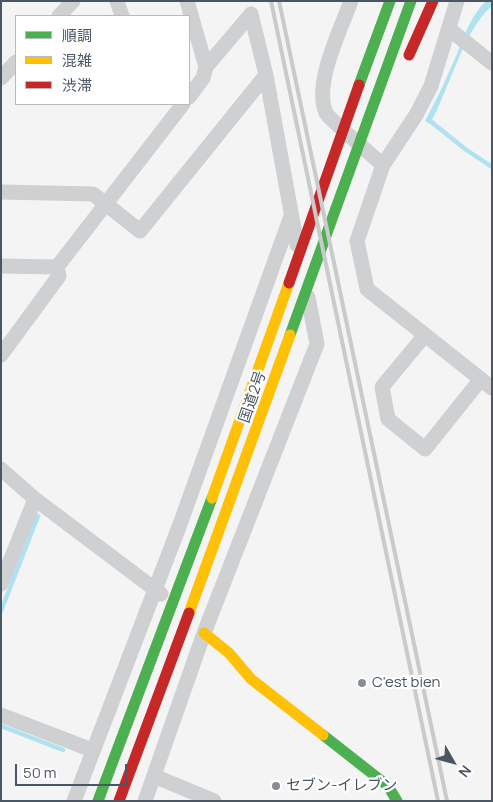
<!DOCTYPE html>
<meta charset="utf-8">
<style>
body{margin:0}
#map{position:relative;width:493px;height:802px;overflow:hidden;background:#f4f4f4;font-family:Manrope,"Noto Sans JP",sans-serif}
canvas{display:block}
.frame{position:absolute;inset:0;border:2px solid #4a5661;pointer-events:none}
.legend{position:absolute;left:15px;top:15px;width:175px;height:90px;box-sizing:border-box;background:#fff;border:1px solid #b7bbc0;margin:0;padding:6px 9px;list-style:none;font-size:15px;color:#4a5661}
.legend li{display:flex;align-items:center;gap:10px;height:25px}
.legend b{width:25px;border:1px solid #b7bbc0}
.north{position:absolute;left:428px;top:737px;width:50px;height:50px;-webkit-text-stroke:4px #fff;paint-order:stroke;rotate:128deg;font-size:14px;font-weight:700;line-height:20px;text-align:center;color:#4a5661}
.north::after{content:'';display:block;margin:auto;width:18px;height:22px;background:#4a5661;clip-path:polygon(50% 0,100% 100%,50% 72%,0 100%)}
.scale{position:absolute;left:15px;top:764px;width:112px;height:22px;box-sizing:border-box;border:2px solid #4a5661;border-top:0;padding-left:6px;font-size:15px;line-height:18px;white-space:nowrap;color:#4a5661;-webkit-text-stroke:4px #fff;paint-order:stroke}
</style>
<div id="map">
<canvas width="493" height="802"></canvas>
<div class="frame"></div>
<ul class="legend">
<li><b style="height:6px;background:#4caf50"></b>順調</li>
<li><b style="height:6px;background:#ffc107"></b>混雑</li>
<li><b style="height:6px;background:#c62828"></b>渋滞</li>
</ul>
<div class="north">N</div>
<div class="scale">50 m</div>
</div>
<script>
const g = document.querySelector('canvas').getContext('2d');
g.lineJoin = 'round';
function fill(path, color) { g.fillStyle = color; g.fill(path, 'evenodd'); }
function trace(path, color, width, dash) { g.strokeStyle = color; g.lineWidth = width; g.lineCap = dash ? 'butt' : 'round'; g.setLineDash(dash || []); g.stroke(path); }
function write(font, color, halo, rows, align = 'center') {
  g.font = font + ' Manrope,"Noto Sans JP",sans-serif'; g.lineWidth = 4.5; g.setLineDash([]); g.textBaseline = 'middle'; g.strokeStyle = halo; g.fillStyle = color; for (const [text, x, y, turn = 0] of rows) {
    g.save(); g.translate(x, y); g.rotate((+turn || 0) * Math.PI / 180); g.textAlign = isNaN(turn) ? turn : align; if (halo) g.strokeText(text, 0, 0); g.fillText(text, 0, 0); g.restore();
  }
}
fill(new Path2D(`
 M486,1H492V6C464,29 448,92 430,124L425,121C433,105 442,89 449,72C461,48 466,21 486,1Z`), '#aee2f0');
trace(new Path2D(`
 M430,118L429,120L465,149L492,167
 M1,611L38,516
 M1,726L63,750`), '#aee2f0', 4.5);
trace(new Path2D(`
 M117,1L122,16
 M187,1L206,67L251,14
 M351,1C341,29 313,84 326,113C330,120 374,157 383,165L416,115L431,86L457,1
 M251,14L266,75L297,245
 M59,16L73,1
 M449,29L492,63
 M1,78L16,62
 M189,97L203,78L206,67
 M383,165L357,241L367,289L492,388
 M1,192L93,194L140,231L266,75
 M1,266L57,267L183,104
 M425,335L382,387L388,419L425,449L481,379
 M1,355L59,276L57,267
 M1,469L35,499L161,594
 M1,584L35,499
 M1,715L92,750
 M154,776L214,801
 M74,801L179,527L291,216
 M145,801L204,633L317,344L308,297`), '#ced0d2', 15);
trace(new Path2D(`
 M359,85L390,1
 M290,335L411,1
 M323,735L388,786L397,801
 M98,801L212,498`), '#4caf50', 11);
trace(new Path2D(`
 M212,498L289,283
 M189,613L290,335
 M204,633L229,653L251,679L323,735`), '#ffc107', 11);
trace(new Path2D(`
 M409,55L433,1
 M289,283L359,85
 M119,801L189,613`), '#c62828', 11);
trace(new Path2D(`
 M271,1L438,801
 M279,1L447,801`), '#c9cacc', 4);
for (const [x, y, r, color] of [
 [362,683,5,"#868d94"],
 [276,786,5,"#868d94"]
]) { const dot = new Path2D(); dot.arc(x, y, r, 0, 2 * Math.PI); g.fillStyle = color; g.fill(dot); trace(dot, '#fff', 2); }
write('15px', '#4a5661', '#fff', [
 ["国道2号",253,397,-71]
]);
write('15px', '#4a5661', '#fff', [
 ["C'est bien",372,683],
 ["セブン-イレブン",286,786]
], 'left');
</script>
